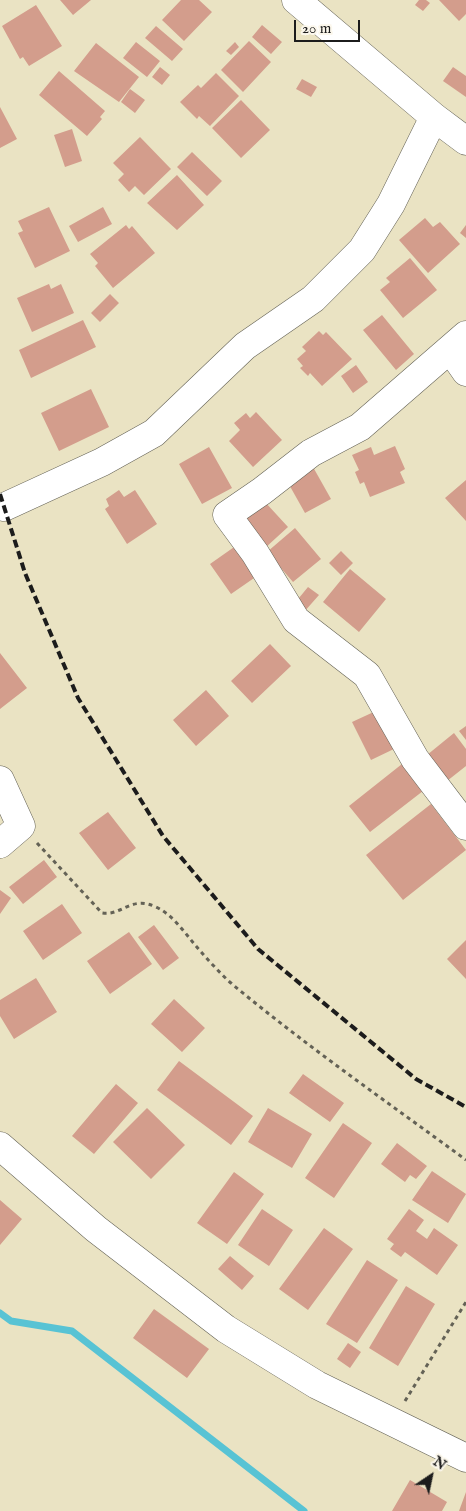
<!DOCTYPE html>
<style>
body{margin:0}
#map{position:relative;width:466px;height:1511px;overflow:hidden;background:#eae3c3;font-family:"IM FELL English",serif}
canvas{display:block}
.north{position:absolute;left:406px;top:1451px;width:50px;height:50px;-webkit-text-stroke:4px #fbf7ec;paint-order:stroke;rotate:34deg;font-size:14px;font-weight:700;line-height:20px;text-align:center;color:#1c1c1c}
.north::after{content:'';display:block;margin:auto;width:18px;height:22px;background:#1c1c1c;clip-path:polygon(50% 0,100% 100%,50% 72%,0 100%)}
.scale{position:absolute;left:294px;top:20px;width:66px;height:22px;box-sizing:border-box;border:2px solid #1c1c1c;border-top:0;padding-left:6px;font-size:15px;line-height:18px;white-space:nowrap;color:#1c1c1c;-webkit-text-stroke:4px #fbf7ec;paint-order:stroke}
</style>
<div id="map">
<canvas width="466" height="1511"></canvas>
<div class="north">N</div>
<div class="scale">20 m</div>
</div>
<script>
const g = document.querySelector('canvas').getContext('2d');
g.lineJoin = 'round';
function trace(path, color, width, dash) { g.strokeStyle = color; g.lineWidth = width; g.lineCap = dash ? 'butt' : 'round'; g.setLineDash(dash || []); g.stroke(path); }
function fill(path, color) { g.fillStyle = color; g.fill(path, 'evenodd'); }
trace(new Path2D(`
 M0,1313L11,1321L72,1331L304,1511`), '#58c3d4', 7);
fill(new Path2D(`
 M60,0H91L73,15Z
 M181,0H199L212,12L184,41L162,20Z
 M419,0H426L430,3L423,11L415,5Z
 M439,0H466V14L459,21Z
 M36,5L62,46L29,66L23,57L20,59L2,26Z
 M262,25L282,42L271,54L252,37Z
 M156,26L183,49L172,61L145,38Z
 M249,41L271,62L243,92L221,70Z
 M136,42L160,61L147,77L123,58Z
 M235,42L239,47L231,55L226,51Z
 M96,43L139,77L119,102L74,71Z
 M160,67L170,75L162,85L152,77Z
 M453,67L466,76V97L443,81Z
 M59,71L105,111L100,117L102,119L87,136L39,95Z
 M216,73L239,96L210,126L199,116L197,119L180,102L198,85L201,88Z
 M302,79L317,87L311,97L296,89Z
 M130,89L145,100L135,113L121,102Z
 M241,100L270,130L241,158L212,128Z
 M0,107L17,139L0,148Z
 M72,129L82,161L65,167L54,135Z
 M140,137L171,169L144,195L135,186L129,192L118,180L124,174L113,163Z
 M192,152L222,181L207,196L177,167Z
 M177,175L204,205L177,230L147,203Z
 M49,207L70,251L35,268L18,233L23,231L18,221Z
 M103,207L112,224L78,242L69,226Z
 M425,218L433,227L440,222L460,244L428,273L399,240Z
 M126,225L129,229L132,226L155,253L113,288L95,266L98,263L90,254Z
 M466,225V238L460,233Z
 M410,258L437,290L403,318L380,290L390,282L386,278Z
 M49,284L51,289L61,284L74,313L32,332L17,298Z
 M110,294L119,303L100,322L91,313Z
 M382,315L414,354L396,370L363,330Z
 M83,320L96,347L31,378L19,350Z
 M319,331L323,335L326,332L352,359L322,386L310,373L308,376L300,368L303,366L297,359L306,351L302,347Z
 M356,365L368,382L353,393L341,376Z
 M91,389L109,427L59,451L41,413Z
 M256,412L282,440L253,467L229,441L240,430L234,423L246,413L250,418Z
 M395,446L405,469L400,472L405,483L370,497L364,482L360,484L355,472L359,470L352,455L371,447L374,455Z
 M209,447L232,488L202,504L179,464Z
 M313,467L331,499L305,513L287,481Z
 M466,480V521L445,498Z
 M119,490L124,497L135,490L157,524L127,544L105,509L109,506L106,499Z
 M265,502L288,527L265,548L242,522Z
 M295,528L321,559L293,582L267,552Z
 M237,545L257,576L231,594L210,564Z
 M341,551L353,563L341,575L329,563Z
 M350,569L386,599L359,632L323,602Z
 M308,587L319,595L304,612L294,604Z
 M270,644L291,666L252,703L231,681Z
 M0,653L27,688L0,709Z
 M206,690L229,716L196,746L173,720Z
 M378,710L396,748L371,760L352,722Z
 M466,726V740L459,731Z
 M454,733L466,749V766L447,781L427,755Z
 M402,764L423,791L370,832L349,806Z
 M431,804L466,850L403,900L366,855Z
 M108,812L136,848L108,870L79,833Z
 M44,860L57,877L23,904L9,887Z
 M0,890L11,898L0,914Z
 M62,904L82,933L43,960L23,931Z
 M154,925L179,958L163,970L138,937Z
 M129,932L152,964L110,994L87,961Z
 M466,940V979L447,959Z
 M36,978L57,1012L14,1039L0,1016V1000Z
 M174,999L205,1028L182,1052L151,1024Z
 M179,1061L253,1116L231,1145L157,1090Z
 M303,1074L344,1103L330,1122L289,1093Z
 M116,1084L138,1103L94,1154L72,1136Z
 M147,1108L185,1145L151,1179L113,1142Z
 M268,1108L312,1134L292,1168L248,1142Z
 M343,1123L372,1143L334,1198L305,1178Z
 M397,1143L427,1166L416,1179L410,1175L405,1182L381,1164Z
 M432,1171L466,1194L448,1223L412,1200Z
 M234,1172L264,1194L227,1244L197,1223Z
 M0,1200L22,1219L0,1245Z
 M262,1209L293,1230L269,1266L238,1245Z
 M409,1209L424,1220L416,1231L427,1239L434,1228L458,1245L437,1275L405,1252L401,1257L390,1249L394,1244L387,1239Z
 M324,1228L353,1249L308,1310L279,1289Z
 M230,1256L254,1276L242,1290L218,1269Z
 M367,1260L398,1280L357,1343L326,1324Z
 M406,1286L435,1304L398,1366L369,1348Z
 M154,1309L209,1349L187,1378L133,1338Z
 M348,1343L361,1352L350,1368L337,1359Z
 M410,1480L447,1502L442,1511H392Z
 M466,1492V1511H459Z`), '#d39d8c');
const minor = new Path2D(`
 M296,0L434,117L466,141
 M466,335L360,427L311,453L262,491L227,515L255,553L296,620L367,675L415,759L466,826
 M455,345L459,362L466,372
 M4,507L102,462L154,433L245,346L313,299L362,250L391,204L434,117
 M0,780L21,826L0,844
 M0,1146L96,1229L226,1329L317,1385L466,1458`);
trace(minor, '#646256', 29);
trace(new Path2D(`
 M37,843L102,913C122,916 131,895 156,907C173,915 184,932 196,946C209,961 223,977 238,989C312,1050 390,1104 466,1160
 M405,1401L466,1302`), '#646256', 3, [4, 4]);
trace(minor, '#fff', 28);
trace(new Path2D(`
 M0,494L25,573L78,698L163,836L258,949L416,1079L466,1107`), '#1c1c1c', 4, [8, 4]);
</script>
